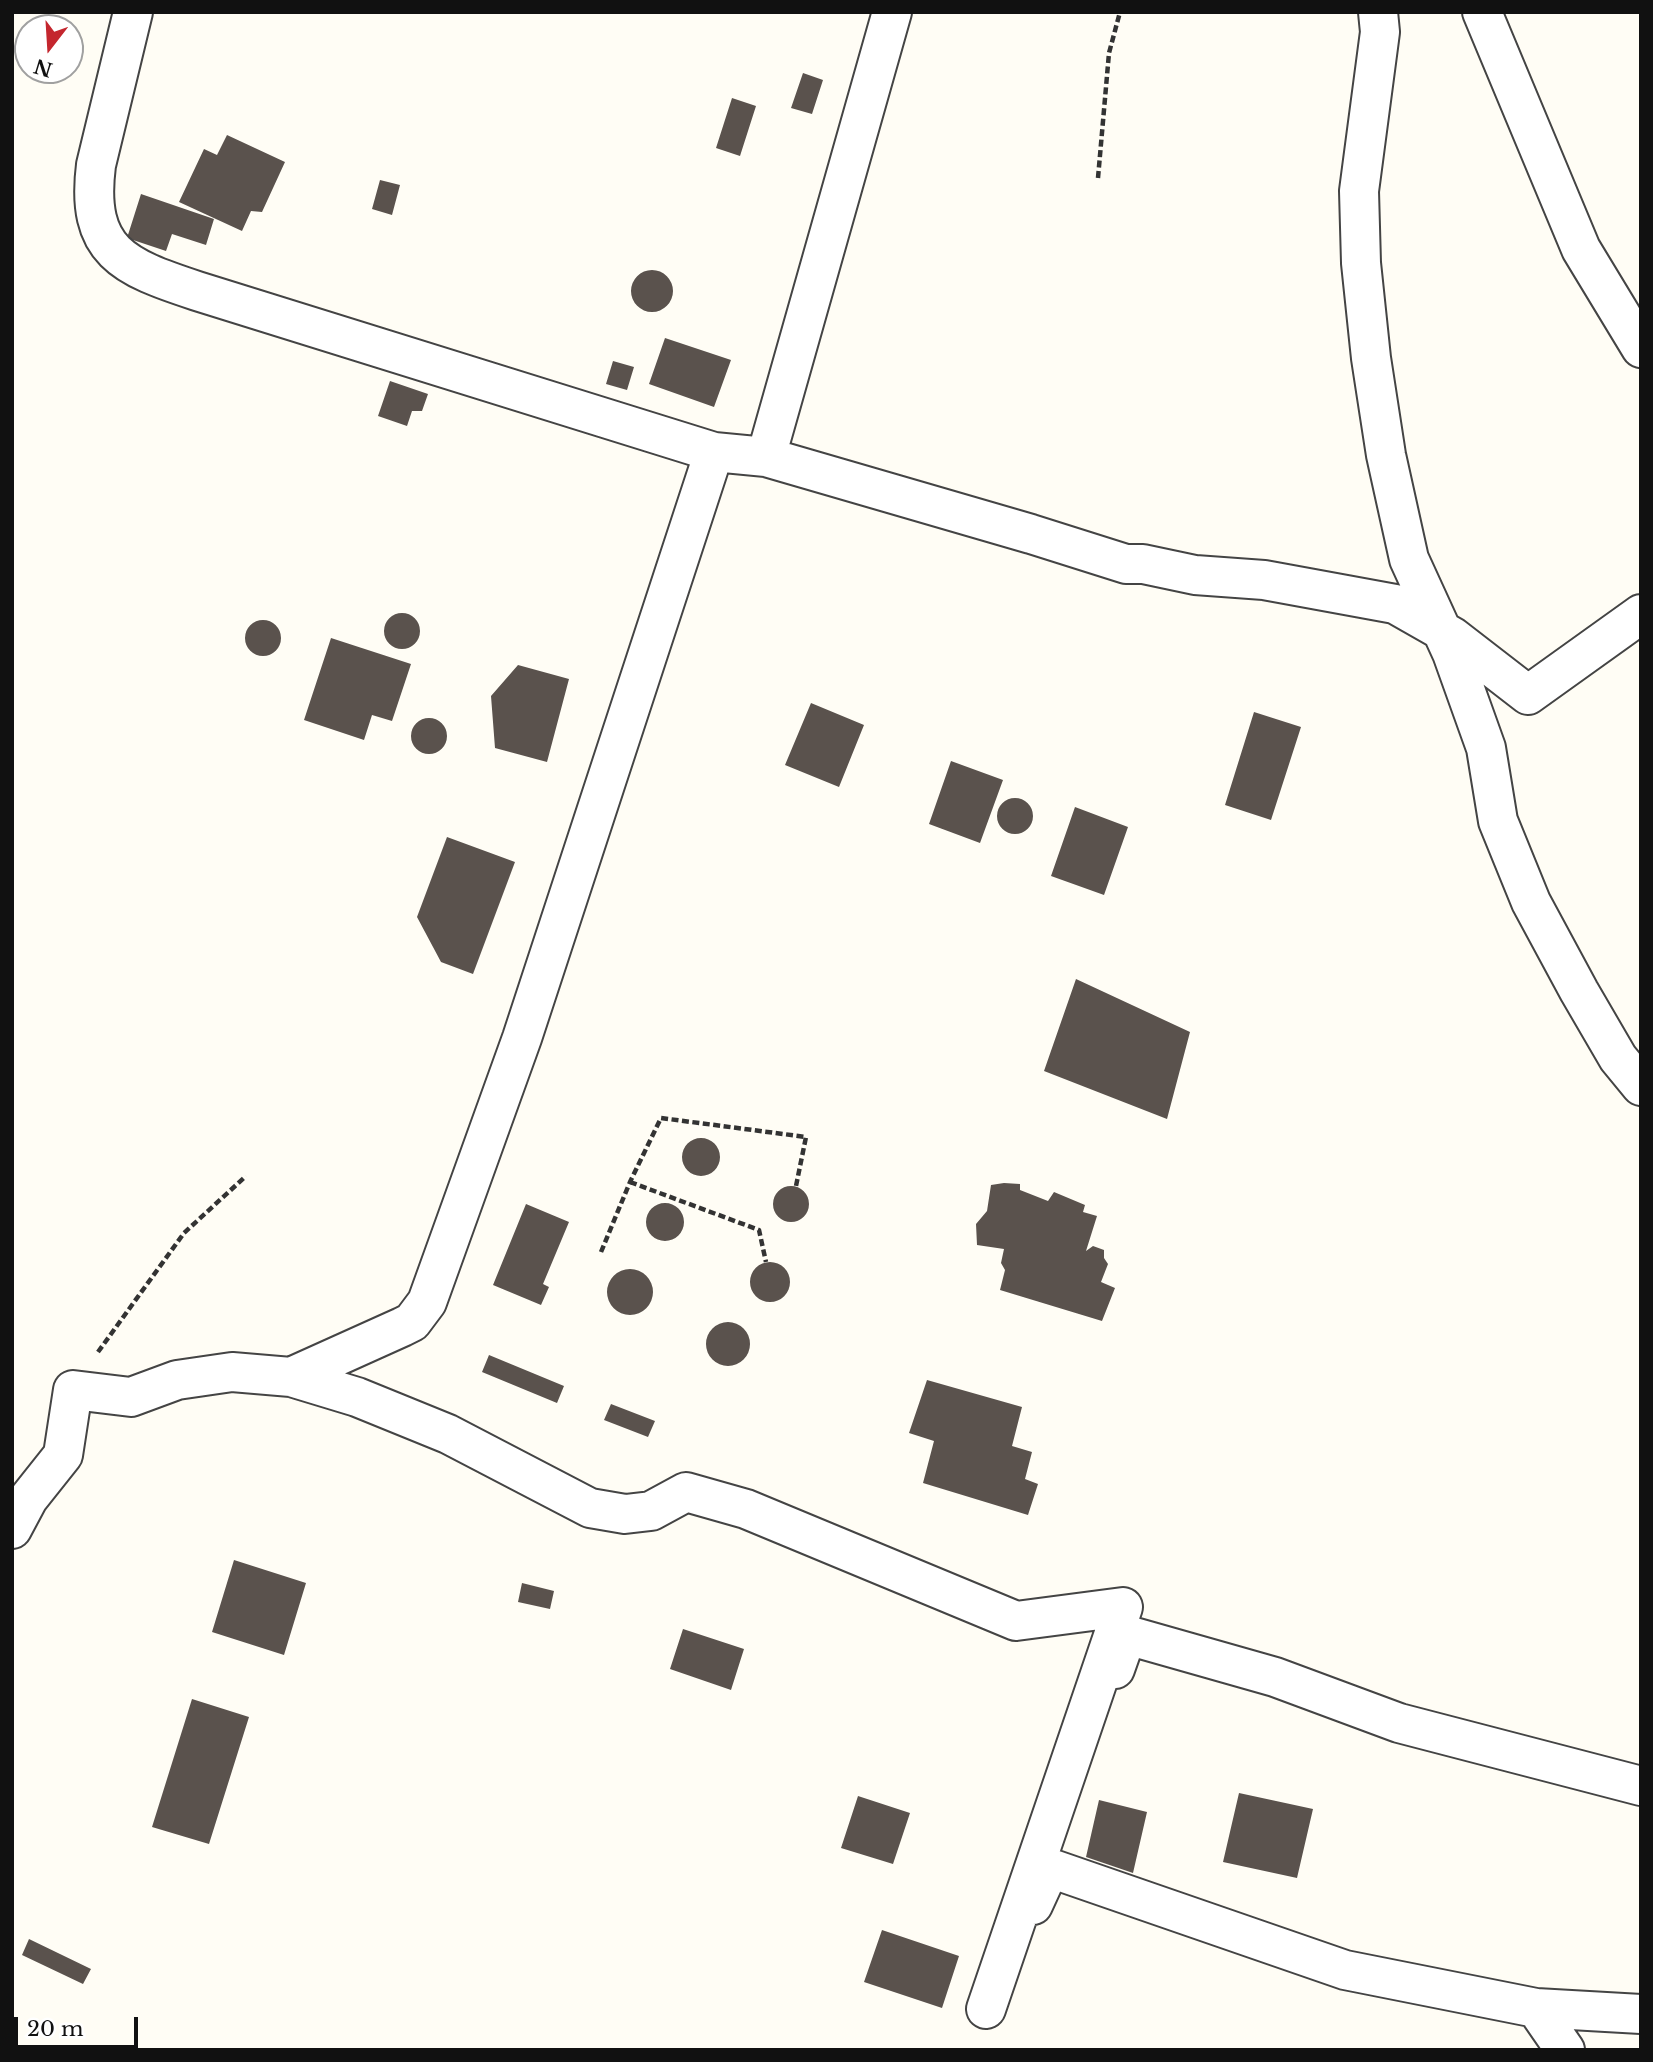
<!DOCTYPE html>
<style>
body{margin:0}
#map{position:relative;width:1653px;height:2062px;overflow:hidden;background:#fffdf5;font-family:"Libre Baskerville",serif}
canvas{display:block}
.frame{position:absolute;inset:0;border:14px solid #111;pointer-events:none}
.north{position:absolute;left:14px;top:14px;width:70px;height:70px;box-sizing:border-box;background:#fff;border:2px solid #a0a0a0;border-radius:50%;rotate:197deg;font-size:19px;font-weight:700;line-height:28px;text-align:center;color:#111}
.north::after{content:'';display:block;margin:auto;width:24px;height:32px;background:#c4262e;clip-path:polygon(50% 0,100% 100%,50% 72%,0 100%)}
.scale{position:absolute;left:14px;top:2017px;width:124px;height:32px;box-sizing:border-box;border:4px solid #111;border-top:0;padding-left:9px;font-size:21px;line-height:24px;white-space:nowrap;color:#111;-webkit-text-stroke:5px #fff;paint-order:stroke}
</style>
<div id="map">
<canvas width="1653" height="2062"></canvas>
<div class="frame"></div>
<div class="north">N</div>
<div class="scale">20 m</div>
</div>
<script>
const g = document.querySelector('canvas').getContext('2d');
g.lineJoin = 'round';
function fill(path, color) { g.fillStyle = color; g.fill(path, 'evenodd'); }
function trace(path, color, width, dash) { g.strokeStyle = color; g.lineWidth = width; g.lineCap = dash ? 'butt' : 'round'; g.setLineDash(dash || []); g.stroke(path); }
fill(new Path2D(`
 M803,73L823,80L812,114L791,108Z
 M732,98L756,106L740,156L716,148Z
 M227,135L285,162L262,212L251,211L242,231L179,202L204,149L217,155Z
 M380,180L400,185L392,215L372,209Z
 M141,194L214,219L206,245L172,234L166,251L127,238Z
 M631 291a21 21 0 1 1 42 0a21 21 0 1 1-42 0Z
 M665,338L731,360L714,407L649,384Z
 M613,361L634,367L627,390L606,384Z
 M390,381L428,394L422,411H412L407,426L378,416Z
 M384 631a18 18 0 1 1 36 0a18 18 0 1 1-36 0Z
 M245 638a18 18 0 1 1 36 0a18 18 0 1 1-36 0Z
 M331,638L411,664L392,721L372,715L364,740L304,720Z
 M518,665L569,679L547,762L495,748L491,696Z
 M811,703L864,725L839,787L785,765Z
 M1254,712L1301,727L1271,820L1225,805Z
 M411 736a18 18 0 1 1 36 0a18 18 0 1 1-36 0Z
 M951,761L1003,780L980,843L929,824Z
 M997 816a18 18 0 1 1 36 0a18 18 0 1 1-36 0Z
 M1075,807L1128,827L1104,895L1051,876Z
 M447,837L515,862L473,974L441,962L417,917Z
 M1076,979L1190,1032L1167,1119L1044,1071Z
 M682 1157a19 19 0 1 1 38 0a19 19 0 1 1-38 0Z
 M1004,1183L1020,1184V1190L1048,1201L1054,1192L1085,1205L1083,1212L1097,1216L1086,1251L1093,1246L1104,1250V1258L1108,1264L1101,1282L1115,1288L1102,1321L1000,1290L1005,1270L1001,1263L1004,1249L977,1245L976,1224L987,1211L991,1185Z
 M773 1204a18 18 0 1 1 36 0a18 18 0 1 1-36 0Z
 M646 1222a19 19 0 1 1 38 0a19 19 0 1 1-38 0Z
 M526,1204L569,1222L543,1284L549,1287L541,1305L493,1285Z
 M750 1282a20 20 0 1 1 40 0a20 20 0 1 1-40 0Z
 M607 1292a23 23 0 1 1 46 0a23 23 0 1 1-46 0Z
 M706 1344a22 22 0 1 1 44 0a22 22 0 1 1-44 0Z
 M489,1355L564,1386L557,1403L482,1372Z
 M927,1380L1022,1407L1012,1446L1032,1452L1025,1479L1038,1484L1028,1515L923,1483L934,1441L909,1433Z
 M611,1404L655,1421L648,1437L604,1420Z
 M234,1560L306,1583L284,1655L212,1632Z
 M522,1583L554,1591L550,1609L518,1602Z
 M683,1629L744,1649L731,1690L670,1669Z
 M192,1699L249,1717L209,1844L152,1827Z
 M1239,1793L1313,1809L1297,1878L1223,1862Z
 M858,1796L910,1813L893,1864L841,1848Z
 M1099,1800L1147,1812L1133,1873L1086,1857Z
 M882,1930L959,1956L942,2008L864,1982Z
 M29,1939L91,1969L83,1984L22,1955Z`), '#5a524d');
const minor = new Path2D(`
 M133,12L96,165C85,252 124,267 197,291L714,452L766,457L1031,534L1126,564H1143L1195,575L1264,580L1395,604L1453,637L1528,695L1641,614
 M1378,12L1380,32L1359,191L1361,263L1371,358L1386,455L1409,559L1452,653L1486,748L1498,821L1531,902L1579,991L1618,1058L1641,1086
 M1482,12L1581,249L1641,348
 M766,457L892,12
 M291,1377L402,1327L412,1322L427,1302L522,1038L714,452
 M12,1529L28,1499L63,1455L73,1390L131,1397L177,1380L232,1372L291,1377L357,1397L448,1434L590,1508L625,1514L651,1511L686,1492L746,1509L1016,1621L1123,1607L986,2009
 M1115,1669L1127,1635L1275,1677L1399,1723L1641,1786
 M1033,1905L1050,1868L1345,1970L1536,2008L1641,2014
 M1536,2008L1565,2050`);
trace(minor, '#444', 42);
trace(new Path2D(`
 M1098,178L1109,53L1120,12
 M630,1182L759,1230L766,1262
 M601,1252L630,1182L661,1118L806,1137L796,1186
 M98,1352L184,1233L246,1176`), '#333', 4.5, [7, 3.5]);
trace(minor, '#fff', 38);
</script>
